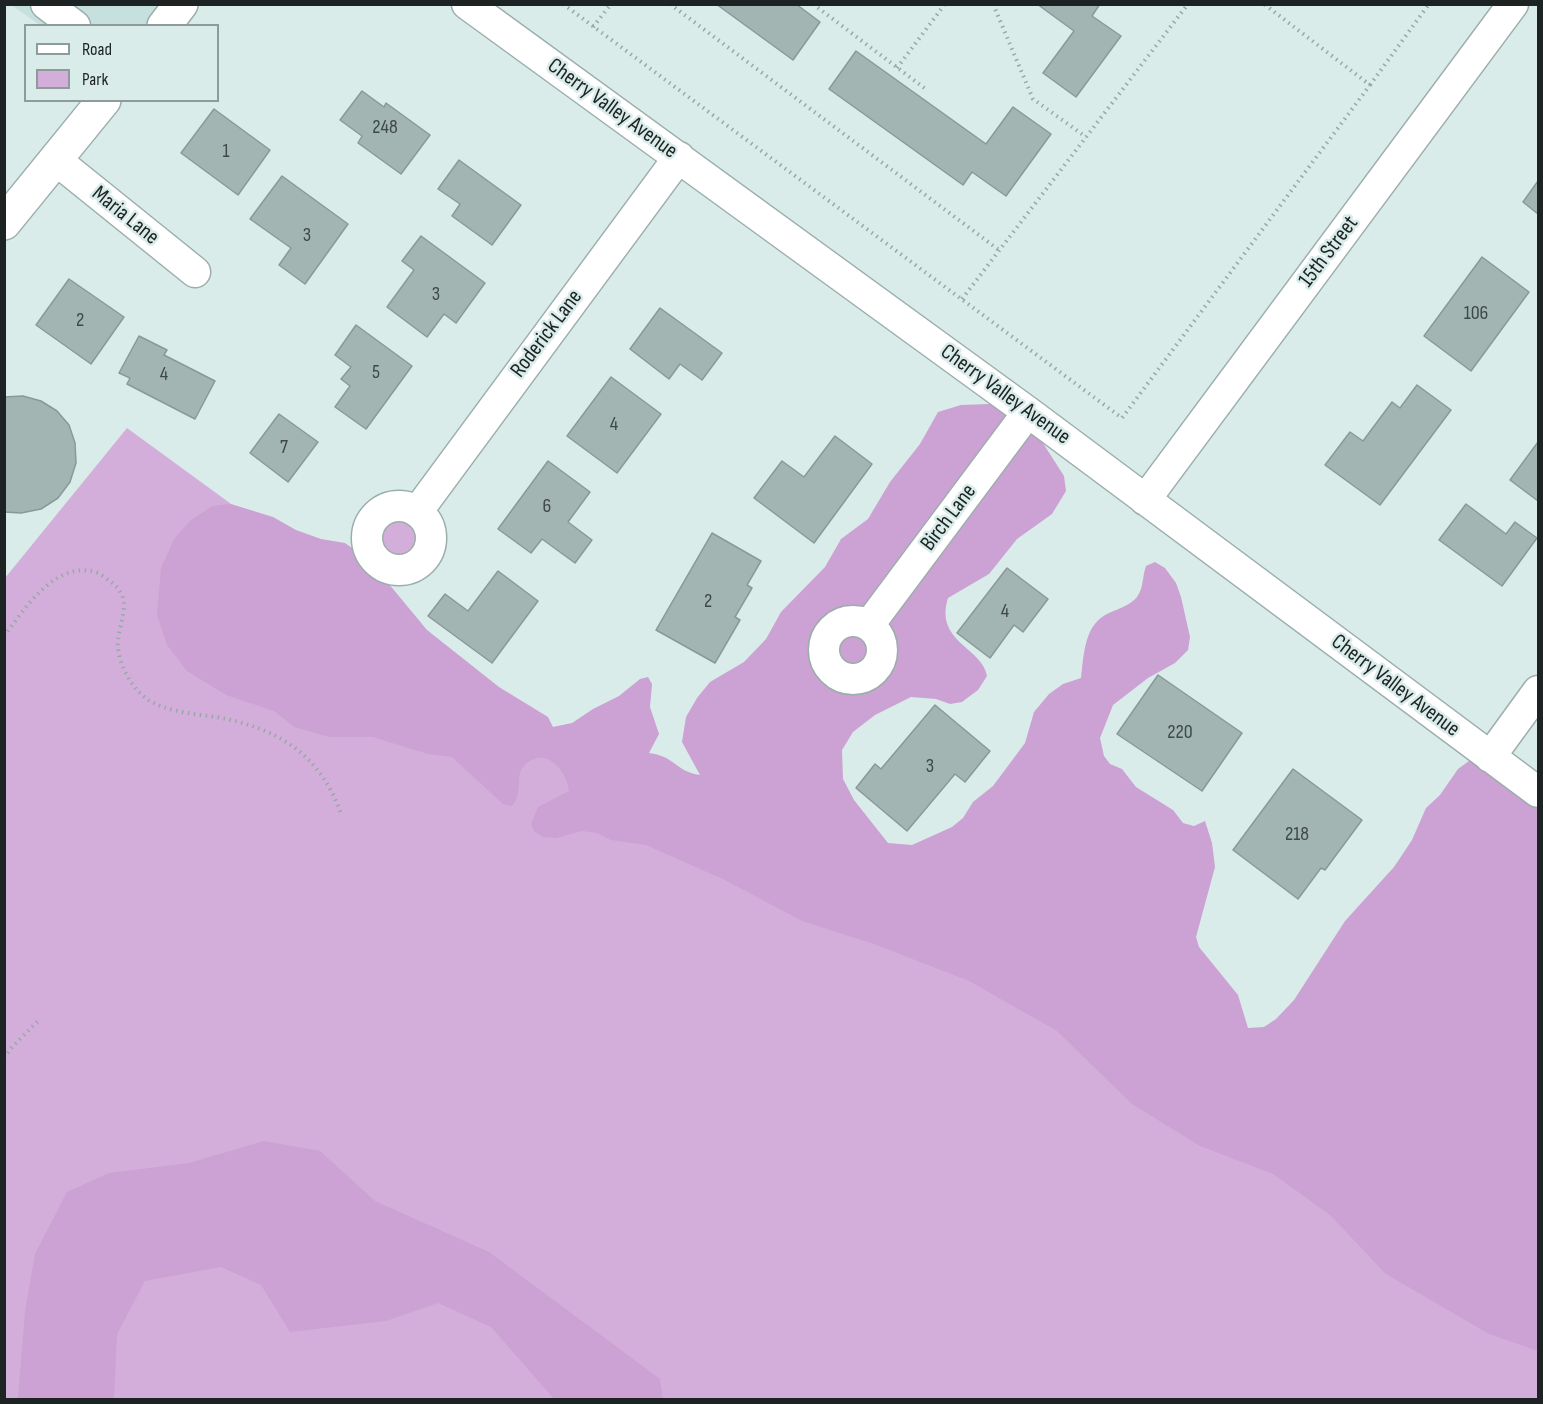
<!DOCTYPE html>
<style>
body{margin:0}
#map{position:relative;width:1543px;height:1404px;overflow:hidden;background:#d9ecea;font-family:"Sofia Sans Condensed",sans-serif}
canvas{display:block}
.frame{position:absolute;inset:0;border:6px solid #1c2322;pointer-events:none}
.legend{position:absolute;left:24px;top:24px;width:195px;height:78px;box-sizing:border-box;background:#d9ecea;border:2px solid #8d9c9a;margin:0;padding:8px 10px;list-style:none;font-size:18px;color:#1c2322}
.legend li{display:flex;align-items:center;gap:12px;height:30px}
.legend b{width:30px;border:2px solid #8d9c9a}
</style>
<div id="map">
<canvas width="1543" height="1404"></canvas>
<div class="frame"></div>
<ul class="legend">
<li><b style="height:8px;background:#fff"></b>Road</li>
<li><b style="height:16px;background:#d4aeda"></b>Park</li>
</ul>
</div>
<script>
const g = document.querySelector('canvas').getContext('2d');
g.lineJoin = 'round';
function fill(path, color) { g.fillStyle = color; g.fill(path, 'evenodd'); }
function trace(path, color, width, dash) { g.strokeStyle = color; g.lineWidth = width; g.lineCap = dash ? 'butt' : 'round'; g.setLineDash(dash || []); g.stroke(path); }
function write(font, color, halo, rows, align = 'center') {
  g.font = font + ' "Sofia Sans Condensed",sans-serif'; g.lineWidth = 5; g.setLineDash([]); g.textBaseline = 'middle'; g.strokeStyle = halo; g.fillStyle = color; for (const [text, x, y, turn = 0] of rows) {
    g.save(); g.translate(x, y); g.rotate((+turn || 0) * Math.PI / 180); g.textAlign = isNaN(turn) ? turn : align; if (halo) g.strokeText(text, 0, 0); g.fillText(text, 0, 0); g.restore();
  }
}
fill(new Path2D(`
 M11,5H180L163,26L40,25Z`), '#c5e0dd');
fill(new Path2D(`
 M127,428L560,744L1256,1060L1538,816V1399L5,1400V578Z
 M372 537a27 27 0 1 1 54 0a27 27 0 1 1-54 0Z`), '#d4aeda');
fill(new Path2D(`
 M989,404L1004,410L1022,432L1039,437L1064,476L1066,491L1052,514L1017,539L989,574L948,598C934,642 983,648 987,676L978,690L962,702L950,704L936,699L911,697L875,715L853,732L842,750L843,779L854,800L888,843L912,845L952,827L963,818L973,802L993,786L1025,743L1034,712L1049,694L1063,684L1081,678C1084,654 1084,624 1109,613C1118,609 1131,605 1137,597C1144,587 1142,577 1146,566L1155,562L1165,568L1176,583L1181,597L1190,637L1188,650L1175,663L1148,678L1113,705L1100,738L1104,756L1110,764L1122,769L1136,787L1173,810L1183,823L1194,826L1205,821L1212,843L1215,867L1196,937L1199,947L1238,995L1248,1028L1264,1027L1276,1019L1294,1000L1345,921L1394,867L1412,840L1426,808L1440,795L1458,769L1469,761L1482,760L1538,809V1351L1489,1334L1386,1274L1330,1215L1273,1174L1200,1146L1132,1104L1057,1031L969,981L874,944L802,921L725,880L646,845L611,840L597,833L582,831L556,838L543,837L534,831L531,824L538,807L569,791C567,770 544,744 524,766C514,777 524,792 512,806L503,804L452,757L428,754L373,737H329L294,727L274,711L226,695L187,671L167,645L157,615L161,568L174,539L190,521L212,506L231,504L273,517L296,530L321,539L345,543L369,560L427,630L499,687L548,717L553,727L572,723L593,709L619,696L640,679L648,677L652,684L650,707L659,734L649,753C675,756 676,772 700,775L682,742L686,717L697,698L710,682L744,662L766,639L781,612L825,567L841,539L868,519L890,482L920,444L938,412L961,405Z
 M264,1141L320,1151L375,1201L489,1252L660,1379L663,1399H554L491,1327L438,1303L386,1321L290,1332L261,1285L221,1267L145,1281L117,1334L114,1399H18L25,1311L35,1254L67,1192L109,1173L189,1163Z`), '#cca1d3');
const building = new Path2D(`
 M716,4H796L820,22L793,60Z
 M1037,4H1100L1092,16L1121,36L1076,97L1043,73L1074,31Z
 M856,51L986,144L1013,107L1051,134L1006,196L972,172L963,185L829,89Z
 M362,91L384,107L386,103L430,135L401,174L358,143L362,136L340,120Z
 M214,109L270,150L238,195L181,153Z
 M459,160L521,205L492,245L452,216L460,204L438,189Z
 M282,176L348,224L305,284L279,265L291,248L250,219Z
 M1538,181V214L1523,202Z
 M421,236L485,283L456,323L444,314L427,337L387,307L414,270L402,261Z
 M1482,257L1529,292L1471,371L1424,336Z
 M69,279L124,317L91,364L36,325Z
 M660,308L722,353L702,380L680,364L669,379L630,349Z
 M356,325L412,366L366,429L335,407L350,386L341,379L351,367L335,355Z
 M139,336L167,350L164,355L215,381L195,419L127,384L130,378L119,373Z
 M611,377L661,414L617,473L567,436Z
 M1417,385L1451,410L1380,505L1325,465L1350,432L1363,441L1392,402L1400,408Z
 M23,396L41,401L57,411L69,425L75,443L76,463L70,482L58,498L41,509L21,513L4,512V397Z
 M279,414L318,442L288,482L250,453Z
 M835,436L872,464L814,543L754,498L782,461L804,477Z
 M1538,442V501L1510,480Z
 M548,461L590,492L568,522L592,540L575,563L542,539L531,553L498,529Z
 M1466,504L1506,534L1515,522L1537,538L1502,586L1439,540Z
 M712,533L761,561L747,585L752,588L735,617L740,620L715,663L656,630Z
 M1007,568L1048,599L1023,632L1014,625L990,658L957,633Z
 M498,571L538,601L492,663L428,616L445,594L468,611Z
 M1158,675L1242,733L1202,791L1117,734Z
 M935,705L990,751L965,782L955,774L907,831L856,788L875,764L881,769Z
 M1293,769L1362,820L1325,870L1321,868L1298,899L1233,850Z`);
fill(building, '#a3b5b3');
trace(building, '#889a98', 1.5);
const minor = new Path2D(`
 M46,4L75,26
 M467,4L1028,412L1538,792
 M56,160L195,272
 M1145,500L1513,4
 M367 538a32 32 0 1 1 64 0a32 32 0 1 1-64 0Z
 M417,512L679,157
 M824 650a29 29 0 1 1 58 0a29 29 0 1 1-58 0Z
 M869,625L1028,412
 M1490,757L1538,691`);
const primary = new Path2D(`
 M164,26L181,4
 M4,223L104,100`);
trace(minor, '#9caeac', 33);
trace(primary, '#9caeac', 36);
trace(new Path2D(`
 M563,4L1122,418L1370,85L1264,4
 M670,4L999,250
 M813,4L927,90
 M993,4L1033,99L1086,137
 M593,27L611,4
 M897,68L945,4
 M1370,85L1429,4
 M962,299L1188,4
 M4,636C25,609 54,561 95,572C100,573 105,578 110,581C137,601 116,623 118,648C120,667 133,691 150,701C169,712 194,714 216,717C278,728 320,754 341,814
 M4,1058L12,1047L38,1021`), '#99a8a6', 4, [1.5, 4.5]);
trace(minor, '#fff', 30);
trace(primary, '#fff', 33);
write('20px', '#3e4846', null, [
 ["248",385,128],
 ["1",226,152],
 ["3",307,236],
 ["3",436,295],
 ["106",1476,314],
 ["2",80,321],
 ["5",376,373],
 ["4",164,375],
 ["4",614,425],
 ["7",284,448],
 ["6",547,507],
 ["2",708,602],
 ["4",1005,612],
 ["220",1180,733],
 ["3",930,767],
 ["218",1297,835]
]);
write('22px', '#1c2322', '#d9ecea', [
 ["Cherry Valley Avenue",612,109,36],
 ["Maria Lane",125,216,39],
 ["15th Street",1329,252,-53],
 ["Roderick Lane",547,334,-53],
 ["Cherry Valley Avenue",1005,395,36],
 ["Birch Lane",949,518,-53],
 ["Cherry Valley Avenue",1395,686,37]
]);
</script>
